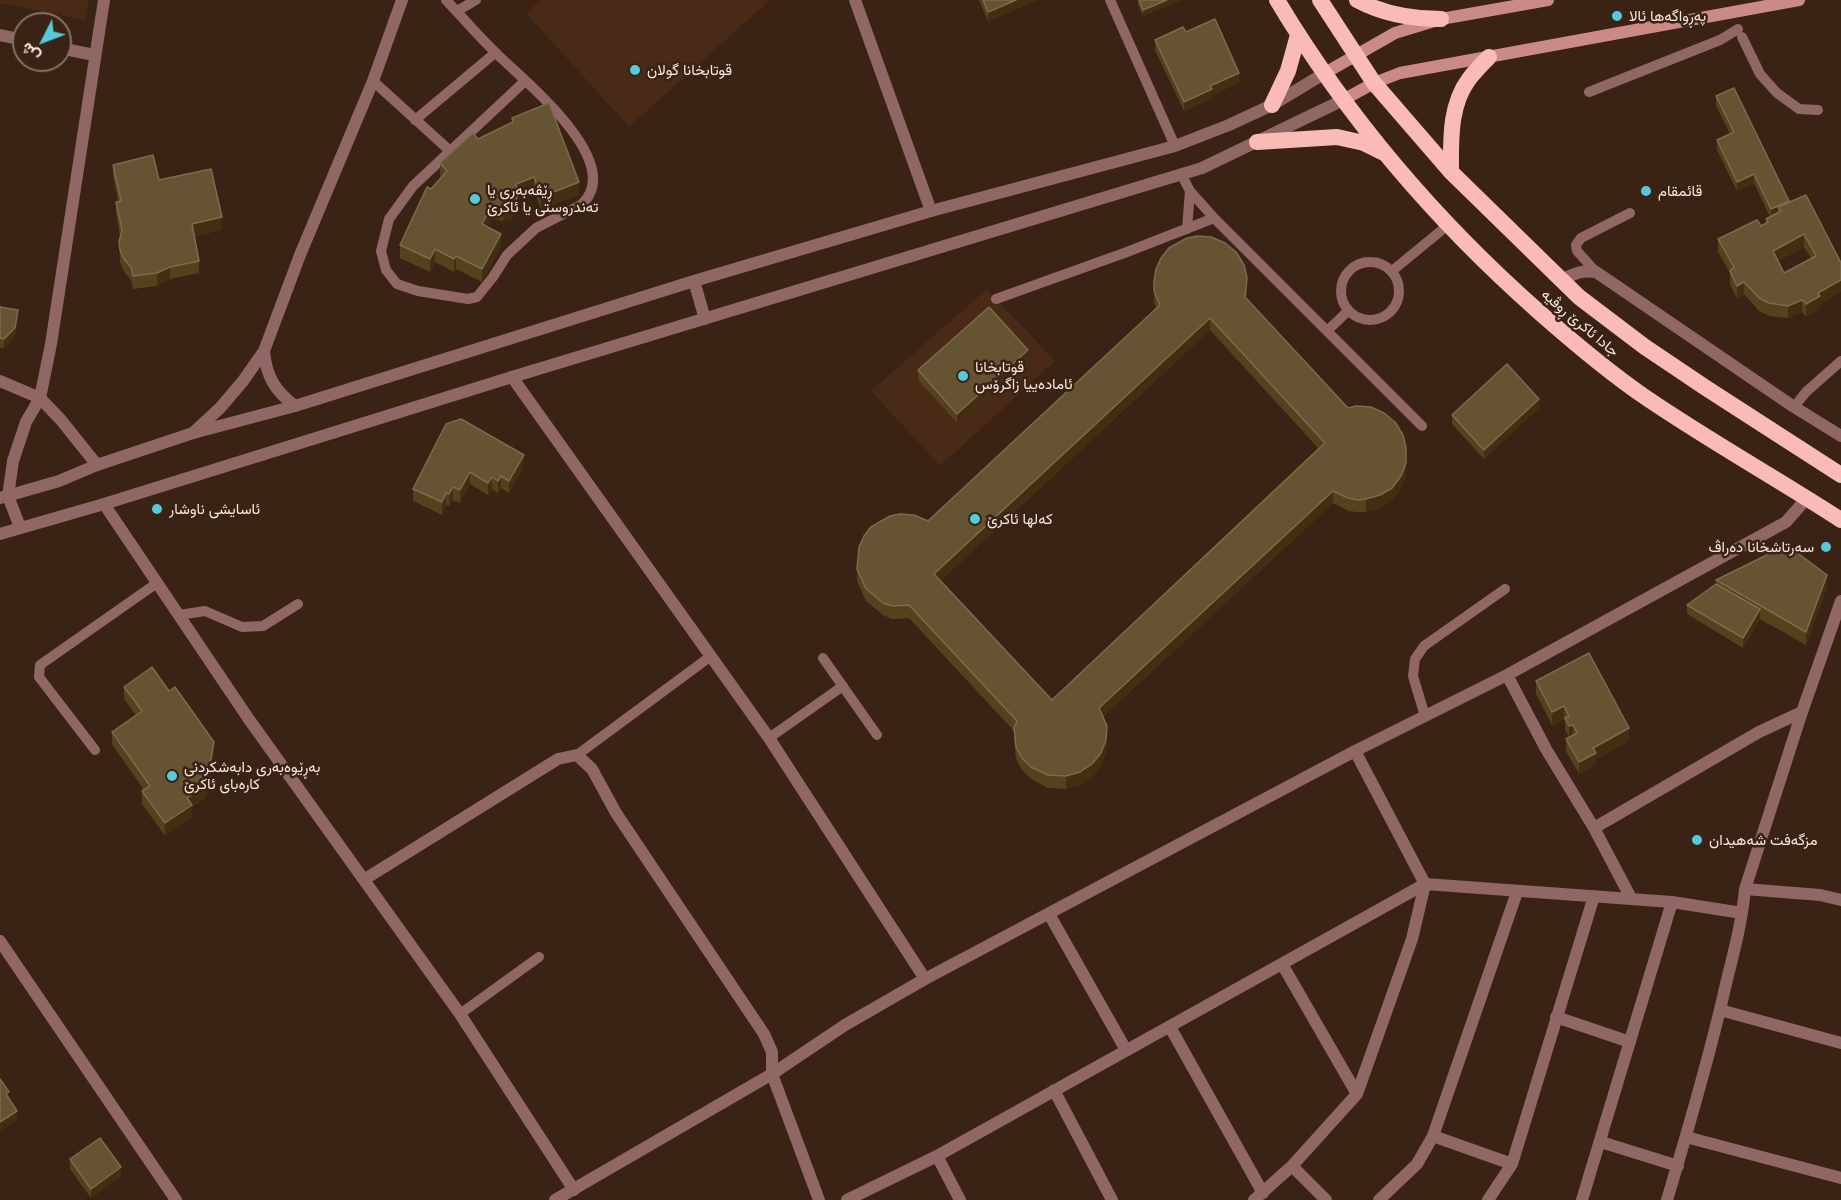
<!DOCTYPE html>
<meta charset="utf-8">
<style>
body{margin:0}
#map{position:relative;width:1841px;height:1200px;overflow:hidden;background:#3a2314;font-family:Mulish,Vazirmatn,sans-serif}
canvas{display:block}
.north{position:absolute;left:12px;top:12px;width:60px;height:60px;box-sizing:border-box;background:#3a2314;border:2px solid #857164;border-radius:50%;rotate:228deg;font-size:16px;font-weight:700;line-height:24px;text-align:center;color:#f6e6dc}
.north::after{content:'';display:block;margin:auto;width:21px;height:27px;background:#53cbdb;clip-path:polygon(50% 0,100% 100%,50% 72%,0 100%)}
</style>
<div id="map">
<canvas width="1841" height="1200"></canvas>
<div class="north">ش</div>
</div>
<script>
const g = document.querySelector('canvas').getContext('2d');
g.lineJoin = 'round';
function fill(path, color) { g.fillStyle = color; g.fill(path, 'evenodd'); }
function trace(path, color, width, dash) { g.strokeStyle = color; g.lineWidth = width; g.lineCap = dash ? 'butt' : 'round'; g.setLineDash(dash || []); g.stroke(path); }
function write(font, color, halo, rows, align = 'center') {
  g.font = font + ' Mulish,Vazirmatn,sans-serif'; g.lineWidth = 5; g.setLineDash([]); g.textBaseline = 'middle'; g.strokeStyle = halo; g.fillStyle = color; for (const [text, x, y, turn = 0] of rows) {
    g.save(); g.translate(x, y); g.rotate((+turn || 0) * Math.PI / 180); g.textAlign = isNaN(turn) ? turn : align; if (halo) g.strokeText(text, 0, 0); g.fillText(text, 0, 0); g.restore();
  }
}
fill(new Path2D(`
 M0,0H89L86,20L0,3Z
 M541,0H770L629,127L526,13Z
 M987,289L1055,361L940,466L871,391Z`), '#482a17');
trace(new Path2D(`
 M446,0C463,18 479,37 497,54C524,81 628,163 581,205L536,228L507,255L493,277L477,297L468,299L418,291L397,284L386,270L381,251L389,219L413,186L525,81
 M1110,0L1175,146
 M457,11L476,0
 M1742,37L1760,74L1777,93L1799,109L1818,110
 M373,81L449,150
 M1589,92L1720,40L1738,29
 M415,120L495,53
 M1181,174L1190,191L1214,218L1422,426
 M1187,229L1190,191
 M1341 291a29 29 0 1 1 58 0a29 29 0 1 1-58 0Z
 M1392,271L1448,225
 M1596,272L1577,251L1576,245L1581,238L1630,213
 M996,299L1127,252L1214,218
 M1327,331L1348,311
 M1794,407L1806,392L1841,361
 M179,615L205,611L242,627L263,626L298,604
 M823,658L877,735
 M1425,716L1413,676L1415,659L1424,646L1505,589
 M769,738L843,686
 M95,750L39,677L40,665L157,583
 M577,755L711,656
 M460,1014L539,957`), '#916765', 10);
trace(new Path2D(`
 M855,0L931,211
 M0,35L24,40
 M60,48L94,55
 M1562,280C1575,273 1582,270 1596,272L1794,407L1841,436
 M264,351C266,376 275,391 295,406
 M512,377L769,738L925,979
 M0,381L40,398L61,420L97,465
 M193,433L220,408L243,381L264,351L300,255L373,81L402,0
 M104,504L248,718L460,1014L574,1190
 M20,527L8,496L13,461L26,422L40,398L51,344L104,0
 M1507,675L1546,749L1594,828L1631,898
 M1594,828L1759,732L1802,712
 M365,879L558,759L577,755L592,769L616,813L764,1034L772,1052V1074L819,1200
 M1745,889L1820,895L1841,900
 M1049,914L1126,1050
 M0,941L176,1200
 M1282,964L1357,1094
 M1720,1010L1841,1043
 M1556,1017L1630,1042
 M1170,1027L1263,1193
 M1054,1090L1112,1200
 M1433,1136L1512,1164
 M1686,1137L1841,1178
 M1601,1142L1678,1166
 M937,1156L960,1200
 M1292,1166L1326,1200
 M555,1200L772,1074L845,1025L925,979L1355,751L1507,675L1786,522L1807,498
 M847,1200L937,1156L1425,884L1672,902L1742,913
 M1254,1200L1292,1166L1357,1094L1412,939L1425,884L1355,751
 M1379,1200L1417,1164L1433,1136L1517,892
 M1488,1200L1512,1164L1594,896
 M1582,1200L1672,902
 M1667,1200C1688,1130 1709,1059 1725,988C1733,955 1742,923 1745,889L1802,712L1841,601`), '#916765', 12);
trace(new Path2D(`
 M694,281L705,319
 M0,498L59,481L97,465L193,433L295,406L694,281L931,211L1175,146L1229,125L1272,105L1325,73
 M0,534L104,504L512,377L1202,168L1343,100`), '#916765', 12);
trace(new Path2D(`
 M1325,73L1395,33L1441,19L1548,0
 M1343,100L1374,83L1400,73L1799,0`), '#cc8a87', 12);
trace(new Path2D(`
 M1277,0C1347,117 1437,222 1539,312C1573,342 1607,371 1645,397C1708,440 1776,478 1841,520
 M1320,0L1374,83L1451,172L1579,297L1645,347L1706,388L1841,475
 M1357,0C1383,14 1412,19 1441,19
 M1272,105L1288,71L1298,35
 M1257,142L1337,137L1364,143L1382,152
 M1451,172C1451,141 1449,106 1469,79C1475,71 1482,64 1489,57`), '#fabbb8', 16);
fill(new Path2D(`
 M979,0H1038L988,21Z
 M1138,0H1182L1143,16L1138,5Z
 M1186,32L1239,83L1212,95V98L1184,111L1155,50V40Z
 M1716,96L1789,203L1841,263L1820,305V309L1806,317L1802,312L1788,318L1769,316L1759,311L1744,294L1737,299L1730,284V273L1718,252V239L1761,226L1766,223V219L1770,217L1754,183L1737,191L1717,150V140L1730,134L1716,106ZM1804,247L1811,258L1784,273L1778,261Z
 M512,118L579,195L541,209L534,190L518,196V207L515,215L510,220L503,221L492,218L487,227L501,247L482,282L456,269L454,272L435,262L430,272L400,258V245L441,177L440,176V163L478,139L512,123Z
 M113,165L159,180L222,230L194,236L199,261V273L170,279L157,286L133,289L131,280L124,272L120,262L119,242L120,236L116,214V202L118,201L113,177Z
 M1154,281L1247,291L1246,298L1348,408L1406,461V475L1401,489L1392,500L1380,508L1366,512H1357L1348,511L1333,503L1103,717L1107,738L1106,752L1101,766L1092,777L1080,785L1066,789L1048,788L1031,779L1022,770L1016,759L1014,740V731L909,618L892,619L883,615L866,601L857,581V569L928,521L1157,309L1154,303ZM1210,330L1318,448L1052,700L941,580Z
 M0,307L18,319L15,338L4,348H0Z
 M1028,360L957,423L918,380V370Z
 M1539,408L1484,459L1452,424V415Z
 M446,424L524,467L509,493L501,488L498,493L492,489L488,495L470,484L460,503L453,500L449,506L446,505L442,515L413,501V489Z
 M1716,580L1827,587L1806,645L1760,619L1743,648L1687,614V605L1716,584Z
 M1536,681L1629,741L1596,759V765L1579,774L1566,751V739L1569,737L1565,730V721L1564,719L1552,725L1536,694Z
 M124,687L214,755L206,797L192,807V817L165,836L142,804V791L144,790L112,744V732L136,715L124,699Z
 M70,1159L121,1176L91,1198L70,1169Z`), '#53421c');
fill(new Path2D(`
 M1016,0H1038L988,21V12Z
 M1167,0H1182L1143,16V10Z
 M1239,73V83L1212,95V98L1184,111V102L1210,86Z
 M1754,174V183L1737,191V182Z
 M534,177V190L518,196V207L515,215L510,220L503,221V209L516,184Z
 M579,182V195L541,209V197Z
 M1789,201V210L1778,207V215L1771,219V209Z
 M492,205V218L482,237V224Z
 M222,217V230L192,236V224Z
 M501,234V247L482,282V269Z
 M1804,234V247L1773,264V251Z
 M435,249V262L430,272V259Z
 M456,256V269L454,272V259Z
 M170,267V279L157,286V273Z
 M1841,280V292L1820,305V309L1806,317V304L1818,293Z
 M1744,282V294L1737,299V286Z
 M1802,300V312L1788,318V306Z
 M18,310V319L15,338L4,348V339Z
 M1210,318V330L934,586V574Z
 M1028,350V360L957,423V414Z
 M1539,399V408L1484,459V450Z
 M1406,448V475L1401,489L1392,500L1380,508L1366,512V499Z
 M524,455V467L509,493V481Z
 M470,472V484L460,503V490Z
 M501,476V488L498,493V481Z
 M492,477V489L488,495V483Z
 M453,487V500L449,506V494Z
 M1333,491V503L1099,721V708Z
 M446,493V505L442,515V502Z
 M1827,575V587L1806,645V632Z
 M1760,609V619L1743,648V638Z
 M1564,706V719L1552,725V712Z
 M1573,725V737L1569,739V726Z
 M1107,726L1106,752L1101,766L1092,777L1080,785L1066,789V776Z
 M1629,728V741L1596,759V765L1579,774V762L1593,748Z
 M214,742V755L206,797L192,807V817L165,836V823L187,798Z
 M17,1111V1120L0,1132V1122Z
 M121,1167V1176L91,1198V1189Z`), '#422e10');
const building = new Path2D(`
 M983,0H1016L988,12Z
 M1139,0H1167L1143,10Z
 M1215,19L1239,73L1210,86L1212,89L1184,102L1155,40L1183,27L1186,32Z
 M1734,88L1789,201L1771,209L1754,174L1737,182L1717,140L1734,132L1716,96Z
 M549,103L579,182L541,197L534,177L516,184L518,194L515,203L510,207L503,209L492,205L482,224L501,234L482,269L456,256L454,259L435,249L430,259L400,245L427,187L431,189L447,171L440,163L473,133L478,139L513,122L512,118Z
 M153,155L159,180L211,169L222,217L192,224L199,261L170,267L157,273L133,276L131,267L124,259L120,250L119,242L122,230L116,202L121,201L113,165Z
 M1806,195L1841,263V280L1818,293L1820,296L1806,304L1802,300L1788,306L1769,303L1759,298L1744,282L1737,286L1730,271L1734,267L1718,239L1757,220L1761,226L1768,222L1766,219L1781,211L1778,207ZM1804,234L1816,256L1784,273L1773,251Z
 M1197,236L1211,237L1225,243L1236,252L1244,265L1247,278L1245,297L1348,408L1356,406L1371,407L1384,413L1395,422L1403,435L1406,448V463L1401,476L1392,488L1380,495L1366,499L1357,500L1348,498L1333,491L1099,708L1107,726L1106,740L1101,753L1092,764L1080,772L1066,776L1048,775L1031,767L1022,758L1016,747L1014,728L1017,721L909,605L892,606L883,603L866,589L857,569L859,547L864,536L871,527L890,516L900,514L914,515L928,521L1160,305L1154,291V281L1156,269L1161,258L1169,248L1187,238ZM1210,318L1325,443L1052,700L934,574Z
 M0,307L18,310L15,328L4,339L0,338Z
 M989,307L1028,350L957,414L918,370Z
 M1507,364L1539,399L1484,450L1452,415Z
 M461,419L524,455L509,481L501,476L498,481L492,477L488,483L470,472L460,490L453,487L449,494L446,493L442,502L413,489L446,424Z
 M1787,545L1827,575L1806,632L1716,580Z
 M1716,584L1760,609L1743,638L1687,605Z
 M1589,653L1629,728L1593,748L1596,753L1579,762L1566,739L1577,733L1573,725L1569,726L1565,718L1569,716L1564,706L1552,712L1536,681Z
 M152,667L169,691L175,687L214,742L206,785L187,798L192,805L165,823L142,791L150,786L112,732L142,711L124,687Z
 M0,1079L9,1092L6,1094L17,1111L0,1122Z
 M100,1138L121,1167L91,1189L70,1159Z`);
fill(building, '#655431');
trace(building, '#7c6b4c', 1.5);
for (const [x, y, r, color] of [
 [1617,16,6,"#53cbdb"],
 [635,70,6,"#53cbdb"],
 [1646,191,6,"#53cbdb"],
 [475,199,6,"#53cbdb"],
 [963,376,6,"#53cbdb"],
 [157,509,6,"#53cbdb"],
 [975,519,6,"#53cbdb"],
 [1826,547,6,"#53cbdb"],
 [172,776,6,"#53cbdb"],
 [1697,840,6,"#53cbdb"]
]) { const dot = new Path2D(); dot.arc(x, y, r, 0, 2 * Math.PI); g.fillStyle = color; g.fill(dot); trace(dot, '#3a2314', 2); }
write('15px', '#f6e6dc', '#3a2314', [
 ["پەڕواگەها ئالا",1629,16],
 ["قوتابخانا گولان",647,70],
 ["ڕێڤەبەری یا",487,190],
 ["تەندروستی یا ئاکرێ",487,207],
 ["قائمقام",1658,191],
 ["قوتابخانا",975,367],
 ["ئامادەییا زاگرۆس",975,384],
 ["ئاسايشى ناوشار",169,509],
 ["کەلها ئاکرێ",987,519],
 ["سەرتاشخانا دەراڤ",1814,547,"right"],
 ["بەڕێوەبەری دابەشکردنی",184,767],
 ["کارەبای ئاکرێ",184,784],
 ["مزگەفت شه‌هيدان",1709,840]
], 'left');
write('15px', '#f6e6dc', '#3a2314', [
 ["جادا ئاکرێ ڕوڤیە",1580,323,40]
]);
</script>
